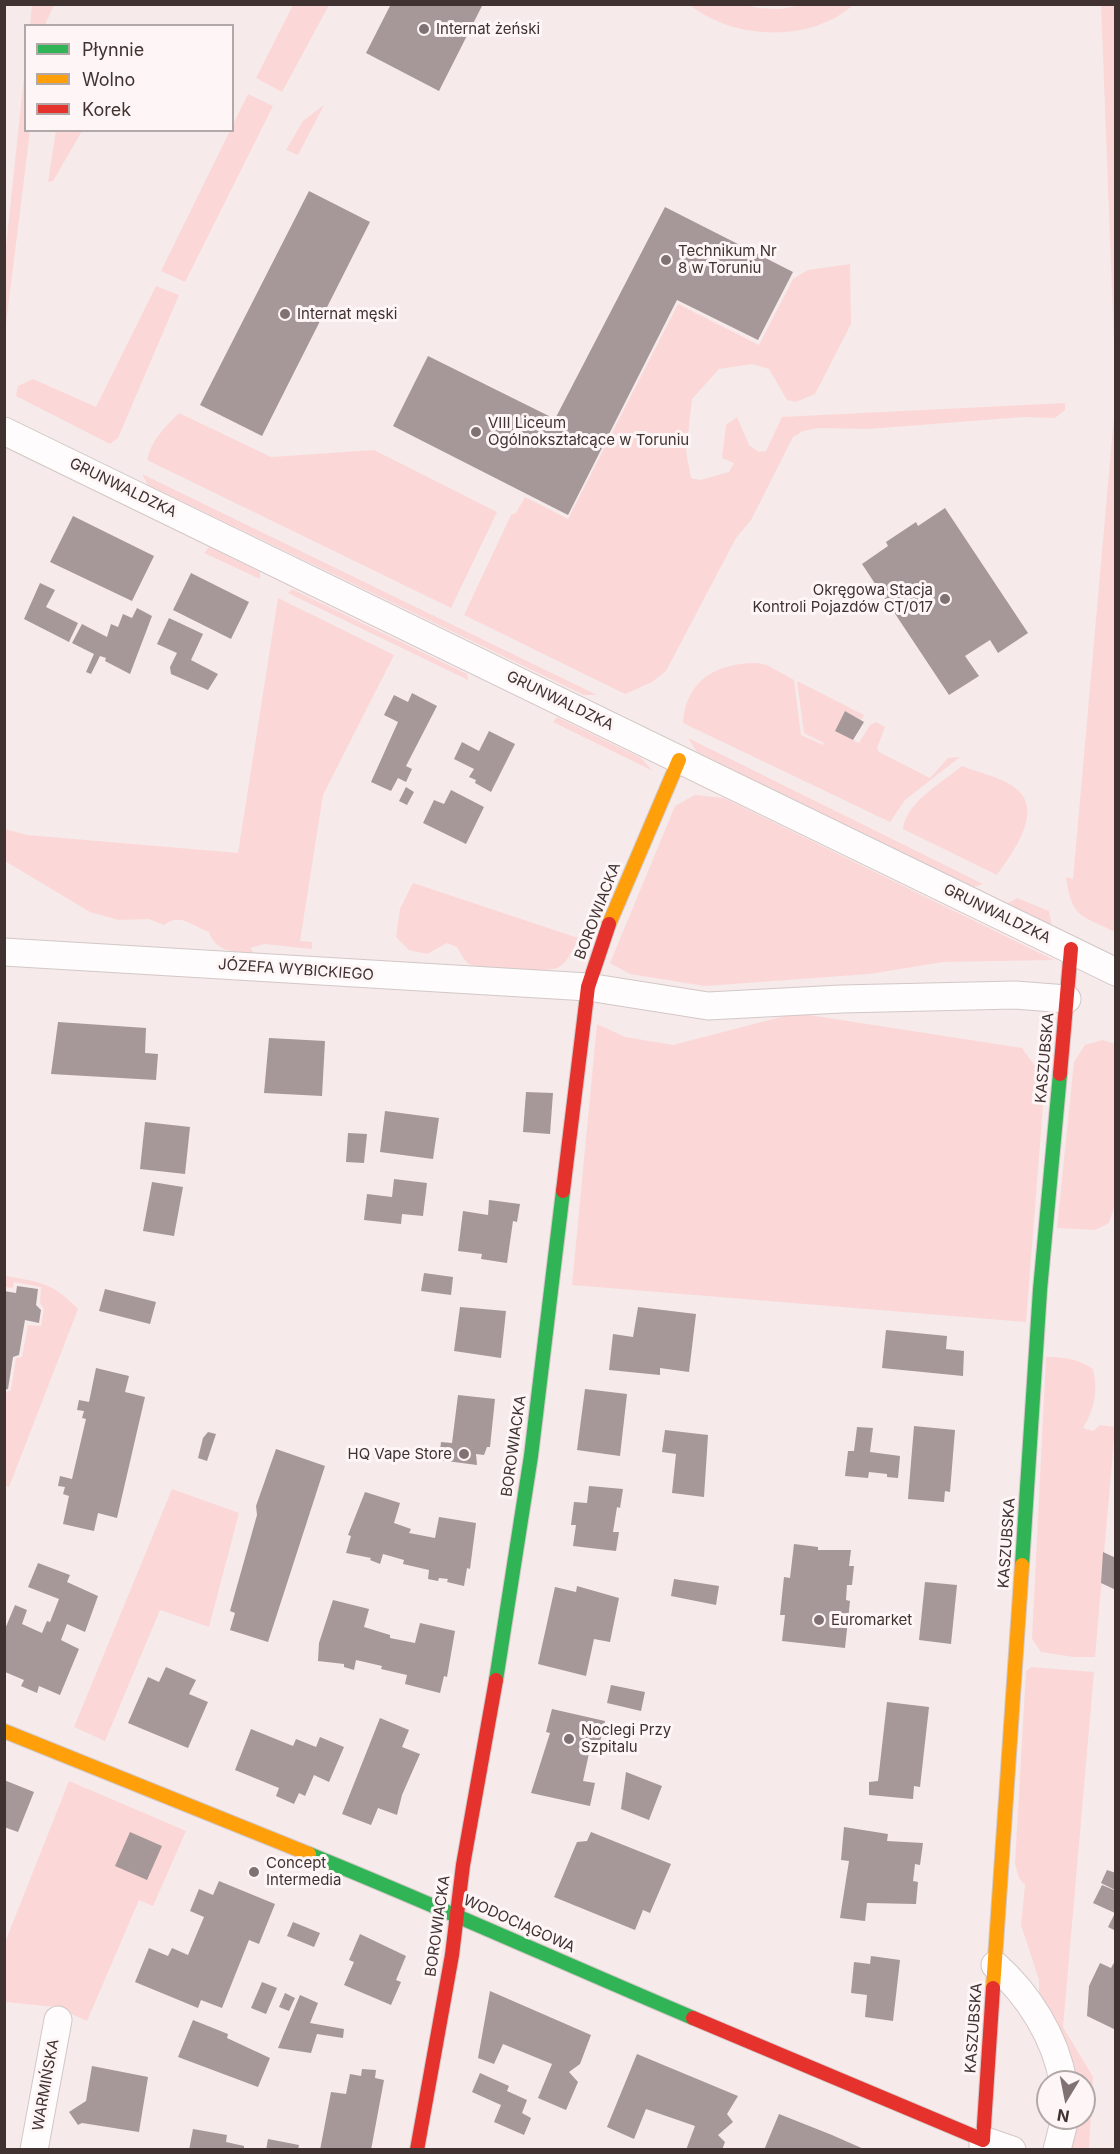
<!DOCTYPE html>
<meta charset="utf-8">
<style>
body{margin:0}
#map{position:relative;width:1120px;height:2154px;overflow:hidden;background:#f6eaea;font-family:Inter,sans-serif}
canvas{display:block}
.frame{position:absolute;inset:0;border:6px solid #403231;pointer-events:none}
.legend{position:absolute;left:24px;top:24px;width:210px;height:108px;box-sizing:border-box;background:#fef6f6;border:2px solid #b2a8a7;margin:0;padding:8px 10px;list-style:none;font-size:18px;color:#403231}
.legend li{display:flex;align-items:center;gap:12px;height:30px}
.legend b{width:30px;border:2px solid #b2a8a7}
.north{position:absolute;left:1036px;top:2070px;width:60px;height:60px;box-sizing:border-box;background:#fef6f6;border:2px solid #b2a8a7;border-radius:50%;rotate:190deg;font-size:16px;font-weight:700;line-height:24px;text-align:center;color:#403231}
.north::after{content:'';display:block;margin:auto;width:21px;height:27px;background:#807272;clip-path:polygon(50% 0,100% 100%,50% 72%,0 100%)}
</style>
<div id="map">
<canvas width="1120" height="2154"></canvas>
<div class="frame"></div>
<ul class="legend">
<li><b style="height:8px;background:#30b455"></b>Płynnie</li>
<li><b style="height:8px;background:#ff9f0a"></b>Wolno</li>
<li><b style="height:8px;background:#e5322d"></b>Korek</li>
</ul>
<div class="north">N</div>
</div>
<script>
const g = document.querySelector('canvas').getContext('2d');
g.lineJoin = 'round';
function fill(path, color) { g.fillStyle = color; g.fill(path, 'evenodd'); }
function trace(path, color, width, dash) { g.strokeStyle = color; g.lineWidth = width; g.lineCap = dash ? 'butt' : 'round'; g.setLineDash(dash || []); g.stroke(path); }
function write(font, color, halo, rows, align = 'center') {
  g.font = font + ' Inter,sans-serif'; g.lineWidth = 6; g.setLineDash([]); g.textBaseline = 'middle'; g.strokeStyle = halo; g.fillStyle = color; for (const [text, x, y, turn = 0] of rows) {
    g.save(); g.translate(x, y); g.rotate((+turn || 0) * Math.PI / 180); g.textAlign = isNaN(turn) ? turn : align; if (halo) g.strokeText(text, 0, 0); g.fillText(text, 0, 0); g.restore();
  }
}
fill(new Path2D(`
 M32,5H54L45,25H30Z
 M293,5H329L282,92L256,78Z
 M690,5H746L758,8L780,9L803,5H853C811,43 733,40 690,5Z
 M1101,5H1116L1115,390L1114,342Z
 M25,67L26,130L30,131L5,332V256Z
 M248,94L273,106L185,282L161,271Z
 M324,105L298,155L286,150L303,121Z
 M56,131H82L53,181L48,182Z
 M850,264L851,324L815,394L796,402L787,400L769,369L752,364L719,369L692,399L686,451L691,478L700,480L729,472L734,463L722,458L726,425L737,417L749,445L759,452L766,451L782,417L1065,403V410L1055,418L1024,417L868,429L819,428L803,431L793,437L751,520L736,538L666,671L652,682L625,694L464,615L511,515L516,513L525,497L568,519L678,304L759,345L793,279L808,270Z
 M156,286L179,295L118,438L110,444L16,396L18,386L33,379L96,407Z
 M1115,405V932C1080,914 1072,919 1066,877L1073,879Z
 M179,413L271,457L374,450L497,512L451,608L147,460C152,439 164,428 179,413Z
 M142,474L597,695H584L148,485Z
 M209,547L260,572V579L204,553Z
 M292,589L467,674L468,680L288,593Z
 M278,598L394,655L323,795L300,941L312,942V949L264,944L250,948L254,953C235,952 216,953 209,932C192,926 180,912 164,925L149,919L119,920L90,912L5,861V829L27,835L238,853Z
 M757,663L767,665L794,680L801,735L823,745L824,743L804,733L797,681L864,715L861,720L845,711L835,731L859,743L870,725L876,722L885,727L877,748L879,752L930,778L948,758L960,757L905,800L890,822L683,723C686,679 717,663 757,663Z
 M557,717L641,758L653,771L553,722Z
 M688,738L983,884L974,887L697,752Z
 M962,766C977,772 996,776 1011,785C1048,807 1013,852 997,875L903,829C906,802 943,782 962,766Z
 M695,795L724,798L1054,960L943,962L869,974L705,986L630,974L610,963L675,806Z
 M413,883L578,938C573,949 568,963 557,968C549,972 480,969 471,965C464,962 461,953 457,947L447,943L427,954L409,950L396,937L400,909Z
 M1017,898L1049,911L1053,931L1001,907Z
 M796,1013L1022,1048L1045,1080L1026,1322L572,1285L597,1024L625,1037L673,1045Z
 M1103,1040L1115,1044V1204L1109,1223L1095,1230L1057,1228L1074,1062L1085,1045Z
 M5,1276C40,1282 52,1282 78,1309L9,1487L4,1485L5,1393L11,1390L16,1358L22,1357L28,1325L41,1326L44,1309L40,1303L41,1287L14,1282L13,1288L5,1287Z
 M1046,1357C1064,1357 1078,1359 1093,1369C1098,1391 1095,1408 1083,1428L1093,1431L1100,1425L1115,1427L1095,1657H1074L1041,1652L1032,1639Z
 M172,1489L239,1513L209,1627L160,1610L105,1741L74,1727Z
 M1031,1667L1094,1672L1063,2027L1093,2077L1089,2149H1066L1070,2118H1084V2082H1066L1039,1995V1980L1021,1925L1025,1885L1019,1878L1015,1864L1026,1671Z
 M69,1781L186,1831L153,1906L139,1900L87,2021L56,2007L5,2002L4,1945Z`), '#fbd8d7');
fill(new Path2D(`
 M391,4H483L439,91L366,53Z
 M309,191L370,222L262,436L200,405Z
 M665,207L793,272L758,340L677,300L568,515L393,426L428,356L555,419Z
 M945,508L1028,633L998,653L990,640L965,656L979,676L949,695L862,564L888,546L886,542L916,522L918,526Z
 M73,516L154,556L132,601L50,562Z
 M191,573L249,602L231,639L173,610Z
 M40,583L55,590L46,607L78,623L69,642L24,619Z
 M137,608L152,616L130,674L105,661L106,658L100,656L91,674L86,672L94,654L72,643L82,624L107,637L111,624L118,627L123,614L132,618Z
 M169,618L203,634L191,660L218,674L208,690L171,674L170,667L177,653L157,644Z
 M412,693L437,706L406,766L412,769L406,782L398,778L391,791L371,782L398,722L384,715L394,695L408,702Z
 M845,711L864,722L853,740L835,731Z
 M489,731L515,744L491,792L475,783L476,780L469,777L474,769L454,759L462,742L479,751Z
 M406,787L414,792L407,805L399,801Z
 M451,790L484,807L466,844L423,823L434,800L444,804Z
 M58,1022L146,1028L145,1053L158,1054L156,1080L51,1074Z
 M269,1038L325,1041L322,1096L264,1093Z
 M526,1092L553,1093L550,1134L523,1132Z
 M385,1111L439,1118L433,1159L380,1152Z
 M145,1122L190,1127L185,1174L140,1169Z
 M348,1133L367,1134L364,1163L346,1162Z
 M394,1179L427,1183L423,1216L402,1214L401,1224L364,1220L367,1194L392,1197Z
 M152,1182L183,1187L174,1236L143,1231Z
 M489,1200L520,1204L517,1222L513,1221L507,1263L481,1259L482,1254L458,1251L463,1211L488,1215Z
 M424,1273L453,1277L451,1295L421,1291Z
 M17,1286L38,1289L36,1305L41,1310L39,1323L25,1320L19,1355L13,1357L8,1389L4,1390V1291L16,1293Z
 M105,1289L156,1302L150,1324L99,1311Z
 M460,1307L506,1311L501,1358L454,1351Z
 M638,1307L696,1314L689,1372L660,1368V1375L609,1370L613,1334L633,1337Z
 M886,1330L947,1336L946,1349L964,1351L963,1376L882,1368Z
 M96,1368L129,1376L125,1392L145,1397L117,1518L98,1513L94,1531L63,1524L69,1496L63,1494L65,1487L58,1486L60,1476L72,1479L86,1419L82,1418L84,1411L77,1410L79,1400L89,1402Z
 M585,1389L627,1394L620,1456L577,1450Z
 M458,1395L495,1399L490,1447H487L484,1455L476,1454L477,1465L439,1460L441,1442L452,1443Z
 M914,1426L955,1430L950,1492L945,1491L944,1502L908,1499Z
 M857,1427L873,1428L870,1452L900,1456L898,1478L887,1477V1474L869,1472L868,1478L845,1476L848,1451H854Z
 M665,1430L708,1435L704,1497L672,1493L676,1454L662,1452Z
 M208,1432L216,1434L207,1461L198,1458L203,1438Z
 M276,1449L325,1466L268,1642L230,1630L235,1613L230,1611L257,1515L256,1506Z
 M589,1486L623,1489L620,1508L617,1507L613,1532H619L616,1551L573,1546L576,1525H571L574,1502L587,1503Z
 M365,1492L400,1503L394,1523L411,1529L409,1533L435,1538L439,1517L476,1523L470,1569L467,1568L464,1586L447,1582L448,1579L439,1578L438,1581L428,1579L429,1570L403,1564L404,1560L383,1554L380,1564L370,1560L371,1558L346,1553L351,1536L348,1535Z
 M794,1544L818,1547V1550H851L849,1566H854L852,1585H847L846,1600L850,1601L845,1648L782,1641L785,1615H780L784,1577L790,1578Z
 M1103,1552L1116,1558V1590L1101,1583Z
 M38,1563L70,1575L67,1582L98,1596L85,1632L67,1624L61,1640L79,1649L60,1695L39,1686L37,1693L21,1686L24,1680L5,1672V1629L15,1605L27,1610L22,1624L42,1633L47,1621L50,1622L59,1599L28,1587Z
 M674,1579L719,1586L716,1605L671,1596Z
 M925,1582L957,1585L951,1644L919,1640Z
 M577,1586L619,1598L610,1642L594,1639L586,1676L538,1664L555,1587L576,1592Z
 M333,1600L369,1609L364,1627L390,1635V1638L415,1643L420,1623L455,1631L447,1677L444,1676L440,1693L405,1684L407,1675L381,1669L382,1666L356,1660L354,1670L344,1667V1664L318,1661L319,1643Z
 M166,1667L196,1680L189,1694L208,1702L188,1748L128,1723L148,1677L159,1682Z
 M611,1685L645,1692L641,1711L607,1703Z
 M887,1702L929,1707L920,1787L914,1786L913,1799L869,1795V1782L878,1781Z
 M552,1709L605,1721L599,1746L591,1744L583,1781L595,1783L590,1806L531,1793L550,1733L546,1732Z
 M380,1718L409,1730L402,1747L420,1754L402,1795L397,1815L378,1808L371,1825L342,1814Z
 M251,1729L293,1746L296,1739L316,1747L320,1737L344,1747L329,1782L314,1775L305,1796L299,1793L294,1804L276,1796L279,1788L235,1770Z
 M626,1772L662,1786L649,1820L621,1809Z
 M4,1780L34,1792L18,1832L4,1827Z
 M844,1827L888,1834L887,1841L923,1843L920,1865L915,1864L914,1873L913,1881L918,1882L916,1904L867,1903L865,1921L840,1918L849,1861L841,1860Z
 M130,1832L162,1846L147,1880L115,1866Z
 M591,1832L671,1864L650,1913L643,1910L635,1930L554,1897L577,1842L587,1841Z
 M1107,1870L1116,1873L1115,1890L1101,1883Z
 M219,1881L275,1904L259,1944L249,1940L222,2008L201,2000L198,2008L135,1982L149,1948L168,1956L172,1948L188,1955L204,1917L190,1911L199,1889L213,1895Z
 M1102,1885L1116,1891V1931L1108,1927L1115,1913L1093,1903Z
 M293,1922L320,1933L314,1947L287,1936Z
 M360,1934L406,1956L396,1980L401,1982L391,2005L344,1985L354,1962L349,1960Z
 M871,1956L900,1960L893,2021L865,2017L867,1995L851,1993L854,1962L870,1964Z
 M1116,1959V2030L1087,2016L1089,1986L1100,1963L1111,1968Z
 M262,1982L277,1988L266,2014L251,2008Z
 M490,1991L591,2035L580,2064L569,2072L578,2082L566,2110L538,2098L552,2064L503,2044L494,2064L478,2058Z
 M285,1993L295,1998L289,2011L279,2007Z
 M300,1995L318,2003L310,2023L344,2029L343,2038L317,2034L311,2053L278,2048Z
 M193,2020L228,2034L227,2038L270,2058L258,2087L178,2057Z
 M637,2054L738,2096L727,2114L733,2122L718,2135L725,2142L722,2150H686L695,2126L646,2109L634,2139L607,2127Z
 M92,2066L148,2077L139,2132L82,2123L78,2125L69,2112L86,2101Z
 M362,2069L376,2070L375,2078L384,2080L371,2150H320L331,2092L346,2094L350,2074L361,2076Z
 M480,2073L509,2086L507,2091L527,2100L522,2113L531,2118L524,2135L494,2122L501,2105L472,2092Z
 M779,2114L832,2135L866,2150H764Z
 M193,2129L227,2135L226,2142L244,2146V2150H189Z
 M268,2139L299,2145L298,2150H266Z`), '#a69898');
const street = new Path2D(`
 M4,431L1116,972
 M4,952L588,987L708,1006L841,999L1015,995L1067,999
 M995,1965C1028,1994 1056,2038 1063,2082
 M34,2150L58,2020
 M983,2150V2140L1012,2150
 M1057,2150L1065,2118`);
const fast = new Path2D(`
 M1022,1565L1040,1290L1060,1074
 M496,1680L531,1456L563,1191
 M309,1854C438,1906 565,1964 693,2018`);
const slow = new Path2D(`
 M609,924L679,760
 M4,1731L309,1854
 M993,1988L1022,1565`);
const jam = new Path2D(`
 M1060,1074L1071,949
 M563,1191L588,987L609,924
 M693,2018L983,2140L993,1988
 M417,2150L452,1955L463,1865L496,1680`);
trace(street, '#d3c7c7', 29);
trace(fast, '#d3c7c7', 16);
trace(slow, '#d3c7c7', 16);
trace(jam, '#d3c7c7', 16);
trace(street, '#fefcfc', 27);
trace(fast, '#30b455', 14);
trace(slow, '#ff9f0a', 14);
trace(jam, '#e5322d', 14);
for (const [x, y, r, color] of [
 [424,29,6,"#807272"],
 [666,260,6,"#807272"],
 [285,314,6,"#807272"],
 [476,432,6,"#807272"],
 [945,599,6,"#807272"],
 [464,1454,6,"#807272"],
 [819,1620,6,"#807272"],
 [569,1739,6,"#807272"],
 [254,1872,6,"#807272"]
]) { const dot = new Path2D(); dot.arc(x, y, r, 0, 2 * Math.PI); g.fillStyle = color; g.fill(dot); trace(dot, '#fef6f6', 2); }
write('15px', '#403231', '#fef6f6', [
 ["Internat żeński",436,29],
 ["Technikum Nr",678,251],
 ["8 w Toruniu",678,268],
 ["Internat męski",297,314],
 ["VIII Liceum",488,423],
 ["Ogólnokształcące w Toruniu",488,440],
 ["Okręgowa Stacja",933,590,"right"],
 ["Kontroli Pojazdów CT/017",933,607,"right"],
 ["HQ Vape Store",452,1454,"right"],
 ["Euromarket",831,1620],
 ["Noclegi Przy",581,1730],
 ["Szpitalu",581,1747],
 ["Concept",266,1863],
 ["Intermedia",266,1880]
], 'left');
write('15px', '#403231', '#fef6f6', [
 ["GRUNWALDZKA",123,488,26],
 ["GRUNWALDZKA",560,701,26],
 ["BOROWIACKA",598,911,-69],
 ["GRUNWALDZKA",997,914,26],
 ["JÓZEFA WYBICKIEGO",296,970,4],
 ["KASZUBSKA",1045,1058,-85],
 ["BOROWIACKA",514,1446,-82],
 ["KASZUBSKA",1007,1543,-86],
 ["WODOCIĄGOWA",519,1924,24],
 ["BOROWIACKA",438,1926,-82],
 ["KASZUBSKA",974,2028,-86],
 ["WARMIŃSKA",46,2085,-80]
]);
</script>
